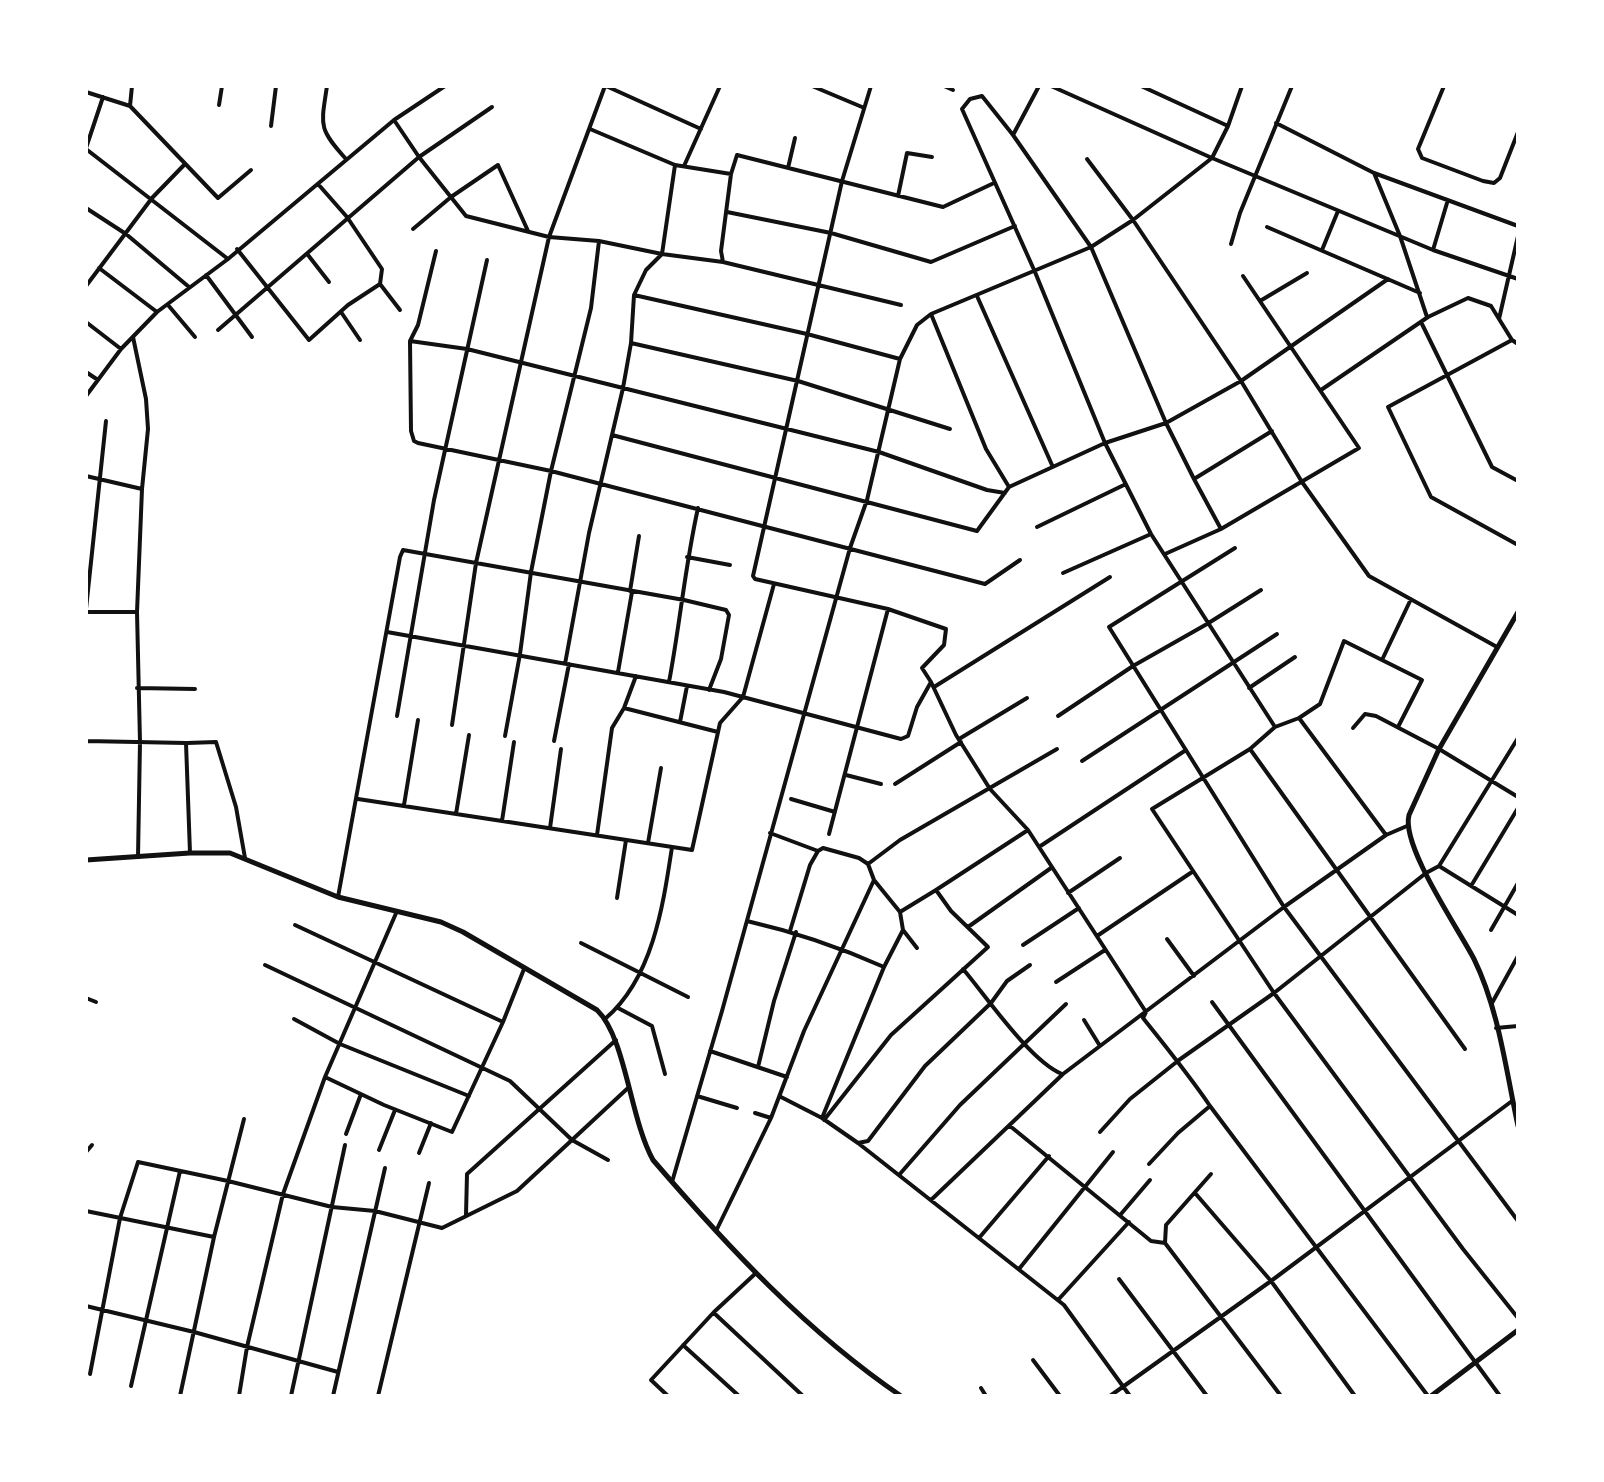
<!DOCTYPE html>
<style>
body{margin:0}
#map{position:relative;width:1604px;height:1482px;overflow:hidden;background:#fff;font-family:Spectral,serif}
canvas{display:block}
.frame{position:absolute;inset:0;border:88px solid #fff;pointer-events:none}
</style>
<div id="map">
<canvas width="1604" height="1482"></canvas>
<div class="frame"></div>
</div>
<script>
const g = document.querySelector('canvas').getContext('2d');
g.lineJoin = 'round';
function trace(path, color, width, dash) { g.strokeStyle = color; g.lineWidth = width; g.lineCap = dash ? 'butt' : 'round'; g.setLineDash(dash || []); g.stroke(path); }
trace(new Path2D(`
 M327,86C321,126 318,128 346,159
 M606,86L701,129
 M812,86L862,107
 M871,86L842,181L753,576L755,579L888,609L946,629L944,645L922,668L931,682L956,735L990,789L1028,830L1146,1012L1143,1018C1166,1047 1189,1075 1210,1106L1428,1396
 M944,86L953,90
 M1051,86L1212,158L1433,250L1518,279
 M1141,86L1228,126
 M1444,86L1418,149L1422,158L1483,181L1494,183L1500,178L1518,132
 M86,92L130,106L132,86
 M219,105L222,86
 M130,106L218,198L251,170
 M394,120L419,157L466,216L549,237L599,241L662,254L723,262L901,305
 M1276,123L1374,173L1518,226
 M271,126L276,86
 M590,129L675,165L731,174
 M1013,135L1039,86
 M86,148L103,97
 M86,149L228,259
 M1087,159L1133,220L1241,381L1302,482L1369,576L1497,647
 M684,166L720,86
 M788,168L795,138
 M1374,173L1400,236L1427,317
 M898,196L907,153L932,157
 M86,208L126,234L189,287
 M727,212L831,233L931,262L1015,226
 M1267,227L1420,293
 M413,229L451,197L498,165L528,231
 M1231,244L1240,213L1292,86
 M237,249L309,340L348,305L380,284L382,269L347,217L318,184
 M1322,250L1338,211
 M1433,250L1447,203
 M436,251L418,325L410,341L467,349L879,452L987,490L1005,493
 M308,255L329,282
 M723,262L721,251L731,174L737,155L943,207L994,183
 M99,268L157,312
 M206,275L252,337
 M380,284L400,310
 M86,286L152,198L185,164
 M634,295L807,334L900,359L917,325L931,314L1091,247L1133,220L1212,158L1228,126L1242,86
 M977,296L1052,465
 M1260,301L1307,273
 M168,305L195,337
 M341,312L360,340
 M931,314L986,449L1009,487
 M1499,319L1518,236
 M86,322L121,349
 M1421,322L1492,467L1518,481
 M218,330L419,157L492,107
 M133,337L146,399L148,429L142,489L137,612L140,742L138,857
 M1512,340L1388,407L1431,497L1518,545
 M410,341L411,431L414,441L418,443L551,471L985,584L1020,560
 M631,343L798,381L950,429
 M86,372L98,380
 M1321,390L1428,317L1468,298L1491,306L1512,340L1518,344
 M86,396L121,349L157,312L228,259L394,120L445,86
 M612,435L977,531L1009,487L1105,443L1166,423L1241,381L1388,279
 M86,476L142,489
 M1194,479L1166,423L1091,247L1013,135L982,96L970,99L962,109L1035,272L1105,443L1151,534L1275,727
 M1037,527L1126,484
 M1221,529L1359,448L1243,276
 M1165,554L1221,529L1194,479L1272,431
 M687,557L730,565
 M1063,573L1151,534
 M630,591L639,536
 M86,609L106,421
 M86,612H137
 M387,632L724,692L901,739L908,736L917,707L931,682
 M86,646V804
 M1382,660L1411,599
 M565,664L589,533L623,388L631,343L634,295L646,270L662,254L675,165
 M618,672L632,592
 M669,682C680,624 685,566 698,508
 M934,687L1110,577
 M137,688L195,689
 M1249,688L1295,657
 M624,708L718,732
 M397,716L434,500L487,260
 M1058,716L1133,666L1207,624L1261,590
 M1299,718L1386,835
 M680,722L687,686
 M452,725L476,563L549,237L605,86
 M1398,727L1422,680L1344,641L1320,704L1299,718L1275,727L1250,749L1152,809L1274,993L1463,1249L1518,1318
 M1353,728L1365,714L1376,716L1439,749L1518,797
 M505,736L520,654L531,572L551,471L591,308L599,241
 M959,739L1027,698
 M86,741L186,743L190,853
 M554,741L569,664
 M187,743L216,742L236,807L245,858
 M1250,749L1465,1049
 M1082,761L1277,634
 M846,775L881,784
 M895,784L961,742
 M358,799L692,850L720,723L743,697L774,584
 M791,799L835,812
 M404,805L418,720
 M456,814L469,735
 M502,821L514,742
 M1407,826L1386,835L1284,907L1518,1221
 M550,828L561,749
 M770,833L818,851L823,848L859,858L868,864L874,880L900,912L903,930L917,948
 M829,834L888,609
 M597,835L612,728L624,708L636,676
 M648,843L661,768
 M1039,847L1186,750
 M868,864L900,840L1057,749
 M1439,866L1518,738
 M1471,886L1518,808
 M936,890L1028,830
 M1068,893L1120,858
 M338,897L400,557L403,550L684,600L726,610L729,615L721,659L709,690
 M617,898L626,840
 M747,921C795,932 839,947 884,967
 M295,925L503,1022
 M968,927L1051,868
 M903,930L884,967L822,1118L858,1143L1064,1305L1130,1396
 M1491,930L1518,883
 M790,931L810,865L818,851
 M1097,936L1192,872
 M1167,939L1194,976
 M581,943L688,997
 M1023,945L1079,908
 M265,965L510,1081L572,1140L608,1160
 M963,969C986,996 1030,1061 1062,1074
 M1056,982L1105,950
 M86,998L96,1002
 M1212,1002L1500,1396
 M1492,1003L1518,956
 M618,1008L652,1026L665,1074
 M606,1018C653,977 663,906 672,847
 M294,1019L340,1044L469,1096
 M1084,1020L1100,1046
 M1496,1028L1518,1026
 M710,1051L787,1077
 M758,1067L774,1001L796,932
 M325,1077L384,1105L452,1132L503,1022L524,969
 M697,1096L737,1108
 M781,1097L822,1118
 M755,1113L771,1118
 M824,1120L891,1035L988,947L951,911L936,890L900,912
 M1010,1126L1151,1241L1165,1243L1281,1396
 M1100,1132L1130,1099L1179,1060L1274,993L1426,873L1439,866L1518,915
 M346,1134L361,1094
 M858,1143L868,1141L925,1066L991,1003L1007,981L1030,965
 M379,1150L395,1110
 M86,1152L92,1145
 M419,1153L431,1123
 M1149,1164L1178,1133L1210,1106
 M899,1175L960,1105L1066,1004
 M672,1182L722,1011L850,548L867,500L900,359
 M1195,1193L1271,1281L1355,1396
 M931,1200L1063,1074L1284,907L1109,627L1235,548
 M86,1211L214,1237L180,1396
 M1121,1214L1150,1180
 M466,1215L467,1174L616,1040
 M717,1229L771,1118L804,1031L874,880
 M214,1237L244,1119
 M979,1238L1049,1156
 M1165,1243L1166,1225L1211,1174
 M1019,1269L1113,1152
 M1119,1279L1207,1396
 M1058,1300L1129,1222
 M86,1306L194,1332L338,1372
 M714,1313L803,1396
 M683,1345L739,1396
 M1033,1360L1060,1396
 M90,1374L120,1218L138,1162L228,1181L332,1207L375,1211L442,1228L517,1191L628,1088
 M131,1386L180,1171
 M981,1388L986,1396
 M239,1396L247,1347L283,1194L325,1077L397,911
 M291,1396L345,1145
 M333,1396L385,1168
 M378,1396L429,1183
 M668,1396L651,1380L714,1312L756,1273
 M1110,1396L1271,1281L1512,1101`), '#111', 4);
trace(new Path2D(`
 M86,860L190,853H230L338,897L441,922L463,932L597,1010C626,1038 630,1119 653,1160C727,1246 807,1332 901,1396
 M1431,1396L1518,1330`), '#111', 5);
trace(new Path2D(`
 M1518,612L1439,749L1409,815C1401,846 1458,928 1474,959C1499,1010 1506,1071 1518,1126`), '#111', 5);
</script>
